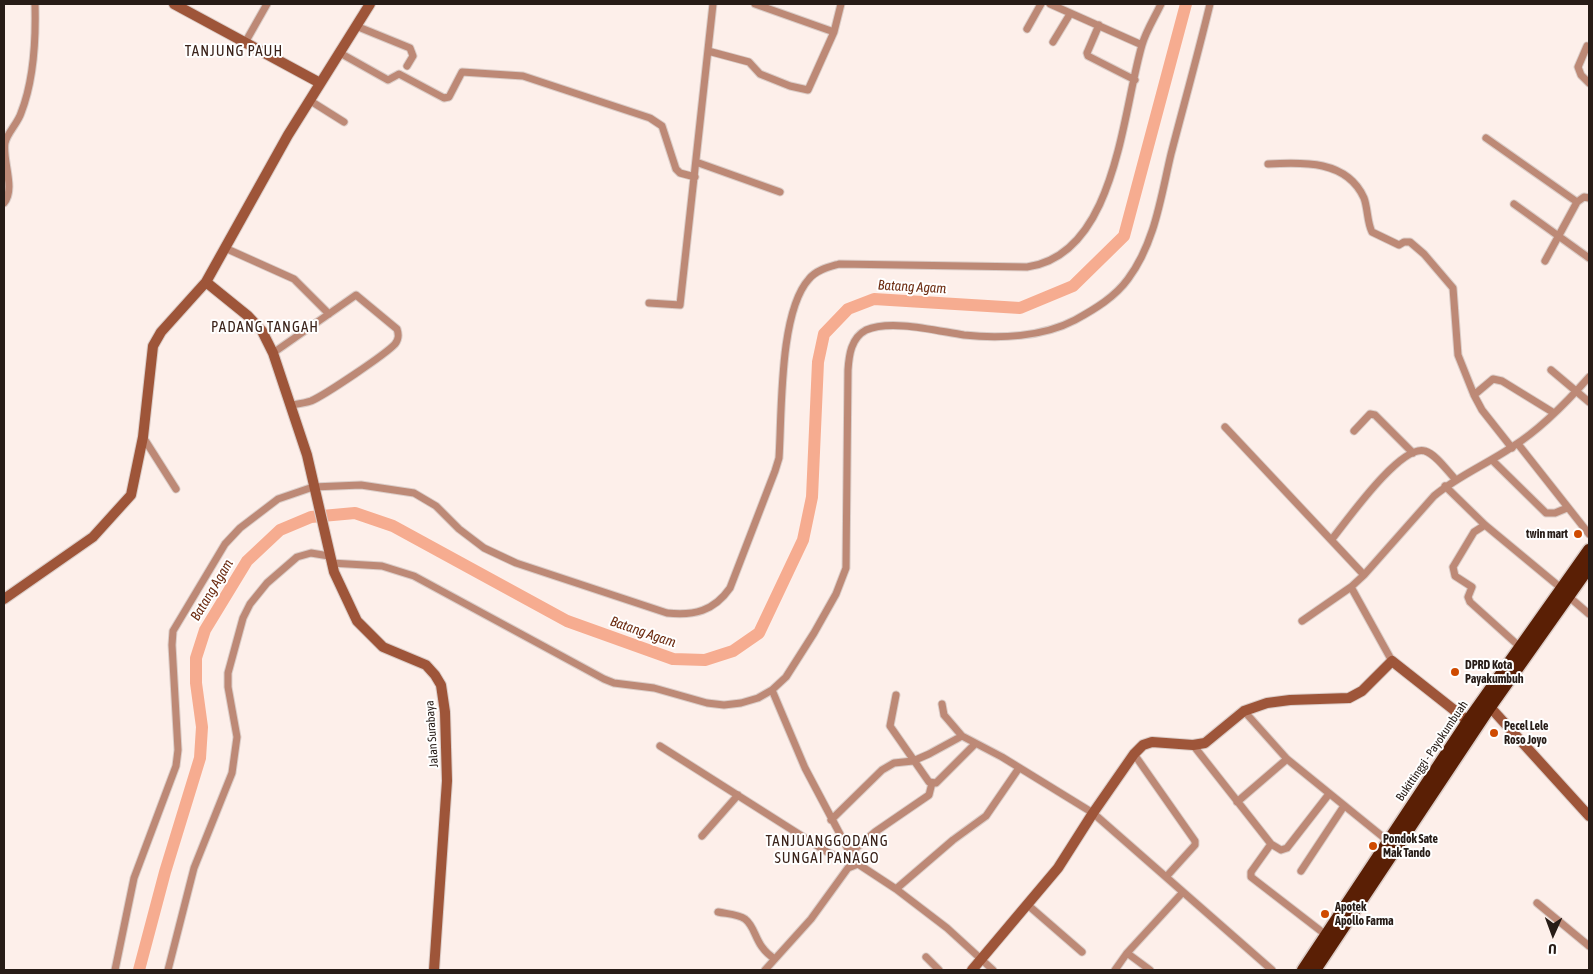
<!DOCTYPE html>
<style>
body{margin:0}
#map{position:relative;width:1593px;height:974px;overflow:hidden;background:#fdefea;font-family:"Asap Condensed",sans-serif}
canvas{display:block}
.frame{position:absolute;inset:0;border:5px solid #271c17;pointer-events:none}
.north{position:absolute;left:1528px;top:909px;width:50px;height:50px;-webkit-text-stroke:4px #fff;paint-order:stroke;rotate:182deg;font-size:14px;font-weight:700;line-height:20px;text-align:center;color:#271c17}
.north::after{content:'';display:block;margin:auto;width:18px;height:22px;background:#271c17;clip-path:polygon(50% 0,100% 100%,50% 72%,0 100%)}
</style>
<div id="map">
<canvas width="1593" height="974"></canvas>
<div class="frame"></div>
<div class="north">U</div>
</div>
<script>
const g = document.querySelector('canvas').getContext('2d');
g.lineJoin = 'round';
function trace(path, color, width, dash) { g.strokeStyle = color; g.lineWidth = width; g.lineCap = dash ? 'butt' : 'round'; g.setLineDash(dash || []); g.stroke(path); }
function write(font, color, halo, rows, align = 'center') {
  g.font = font + ' "Asap Condensed",sans-serif'; g.lineWidth = 4; g.setLineDash([]); g.textBaseline = 'middle'; g.strokeStyle = halo; g.fillStyle = color; for (const [text, x, y, turn = 0] of rows) {
    g.save(); g.translate(x, y); g.rotate((+turn || 0) * Math.PI / 180); g.textAlign = isNaN(turn) ? turn : align; if (halo) g.strokeText(text, 0, 0); g.fillText(text, 0, 0); g.restore();
  }
}
trace(new Path2D(`
 M139,970L165,872L200,758L202,727L196,683V658L205,630L247,561L280,530L311,517L355,513L393,526L567,621L673,659L705,660L733,651L759,633L803,540L812,497L818,362L824,334L848,309L874,299L1020,308L1073,286L1124,236L1186,4`), '#f6ac90', 12);
const street = new Path2D(`
 M755,4L834,32
 M1050,4L1142,45
 M1099,25L1087,53L1088,56L1135,80
 M356,26L410,48L413,56L407,66
 M1027,29L1041,4
 M246,41L267,4
 M1053,42L1070,14
 M1587,46L1578,67L1581,75L1589,83
 M708,51L749,62L760,74L790,86L808,90L834,32L841,4
 M340,53L388,80L399,74L444,98L449,97L462,72L523,76L650,118L662,126L676,169L680,173L695,177
 M309,100L344,122
 M1486,138L1577,202
 M696,162L780,192
 M1268,164C1303,162 1347,160 1364,198C1368,209 1367,222 1372,232L1399,245L1404,242H1410L1424,254L1453,288L1458,355L1474,395
 M4,203C16,189 2,160 5,143C7,133 18,123 21,113C34,80 36,40 35,4
 M1514,204L1589,258
 M225,248L294,279L329,314
 M1545,261L1577,202L1584,197L1589,198
 M649,303L680,305L713,4
 M273,353L356,295L397,329C399,335 399,339 395,344C386,354 325,395 311,401C305,403 298,404 292,405
 M1551,370L1589,402
 M1225,427L1364,575
 M1354,431L1370,414L1375,415L1413,453
 M143,437L176,489
 M1518,444L1589,534
 M1512,448L1482,410L1474,395L1493,379L1502,381L1554,413
 M1492,460L1546,513H1555L1567,508
 M1445,486L1485,525L1561,588
 M1485,525L1474,532L1453,567L1455,576L1472,587L1468,597L1470,602L1520,647
 M1332,539C1346,522 1401,443 1425,451C1436,454 1448,472 1456,480
 M331,563L382,566L414,576L604,679L614,683L654,688L707,703L724,705L741,703L758,698L772,690L786,677L814,633L836,594L846,568L848,370C849,355 851,338 866,330C891,319 937,331 964,335C999,339 1043,337 1075,320C1095,309 1115,297 1128,279C1155,243 1161,196 1171,154C1184,104 1198,54 1210,4
 M1568,596L1589,614
 M1302,621L1351,587
 M1392,661L1351,587L1364,575L1434,496C1458,476 1487,464 1512,447C1541,429 1567,402 1589,377
 M772,690L805,768L850,853
 M896,695L890,726L929,782L936,783L975,744
 M942,704L944,715L962,736L1002,757L1093,813L1272,970
 M1244,711L1287,759L1388,841
 M1193,745L1271,844L1251,872V877L1326,935
 M660,746L827,852L852,863
 M1134,754L1195,841V845L1166,877
 M1237,802L1287,759
 M831,820L882,770L894,763L913,761L929,754L962,736
 M702,836L738,795
 M1271,844L1281,850L1287,848L1329,794
 M850,857V853L875,832L929,795L932,783
 M1301,871L1344,806
 M896,889L953,840L986,816L1019,768
 M1537,903L1589,946
 M1029,906L1082,952
 M718,912C727,914 738,914 745,919C757,928 754,946 775,959
 M1127,953L1150,970
 M926,957L939,970
 M115,970L134,878L176,766L178,750L172,645L173,631L225,544L240,528L278,499L313,487L361,485L414,493L436,506L459,529L484,548L516,563L667,613C694,616 714,611 730,588L775,471L779,458C782,413 779,312 809,279C816,270 829,267 839,264L1027,267C1116,255 1122,113 1142,45C1146,31 1155,17 1161,4
 M168,970L194,868L232,773L237,737L228,687V673L243,618L250,604L267,583L297,557L311,553L329,556
 M765,970L811,919L848,868L858,864L896,889L947,928L993,970
 M1115,970L1127,953L1183,892`);
const secondary = new Path2D(`
 M174,4L320,83
 M206,282L248,316L262,331L273,353L307,455L334,572L357,621L383,647L426,665L435,675L441,685L445,712L447,781L434,970
 M4,599L93,537L131,495L143,437L153,346L161,332L206,282L288,135L370,4
 M1490,707L1589,816
 M972,970L1058,868L1093,813L1134,754L1143,745L1152,742L1193,745L1205,743L1244,711L1267,703L1290,700L1349,698L1362,691L1392,661L1468,721`);
const highway = new Path2D(`
 M1303,970L1468,721L1589,550
 M1315,970L1490,707L1589,567`);
trace(street, '#dbcdc8', 9);
trace(secondary, '#dbcdc8', 12);
trace(highway, '#dbcdc8', 15);
trace(street, '#bd8976', 7);
trace(secondary, '#9e5539', 10);
trace(highway, '#5a1f05', 12);
for (const [x, y, r, color] of [
 [1578,534,5,"#cf4a00"],
 [1455,672,5,"#cf4a00"],
 [1494,733,5,"#cf4a00"],
 [1373,846,5,"#cf4a00"],
 [1325,914,5,"#cf4a00"]
]) { const dot = new Path2D(); dot.arc(x, y, r, 0, 2 * Math.PI); g.fillStyle = color; g.fill(dot); trace(dot, '#fff', 2); }
write('bold 12px', '#271c17', '#fff', [
 ["twin mart",1568,534,"right"],
 ["DPRD Kota",1465,665],
 ["Payakumbuh",1465,679],
 ["Pecel Lele",1504,726],
 ["Roso Joyo",1504,740],
 ["Pondok Sate",1383,839],
 ["Mak Tando",1383,853],
 ["Apotek",1335,907],
 ["Apollo Farma",1335,921]
], 'left');
write('12px', '#271c17', '#fff', [
 ["Jalan Surabaya",432,734,-94],
 ["Bukittinggi - Payokumbuah",1432,751,-56]
]);
write('italic 14px', '#6e2d12', '#fff', [
 ["Batang Agam",912,287,3],
 ["Batang Agam",212,590,-59],
 ["Batang Agam",643,632,19]
]);
g.letterSpacing = '1px';
write('15px', '#3b231a', '#fff', [
 ["TANJUNG PAUH",234,51],
 ["PADANG TANGAH",265,327],
 ["TANJUANGGODANG",827,841],
 ["SUNGAI PANAGO",827,858]
]);
g.letterSpacing = '0px';
</script>
